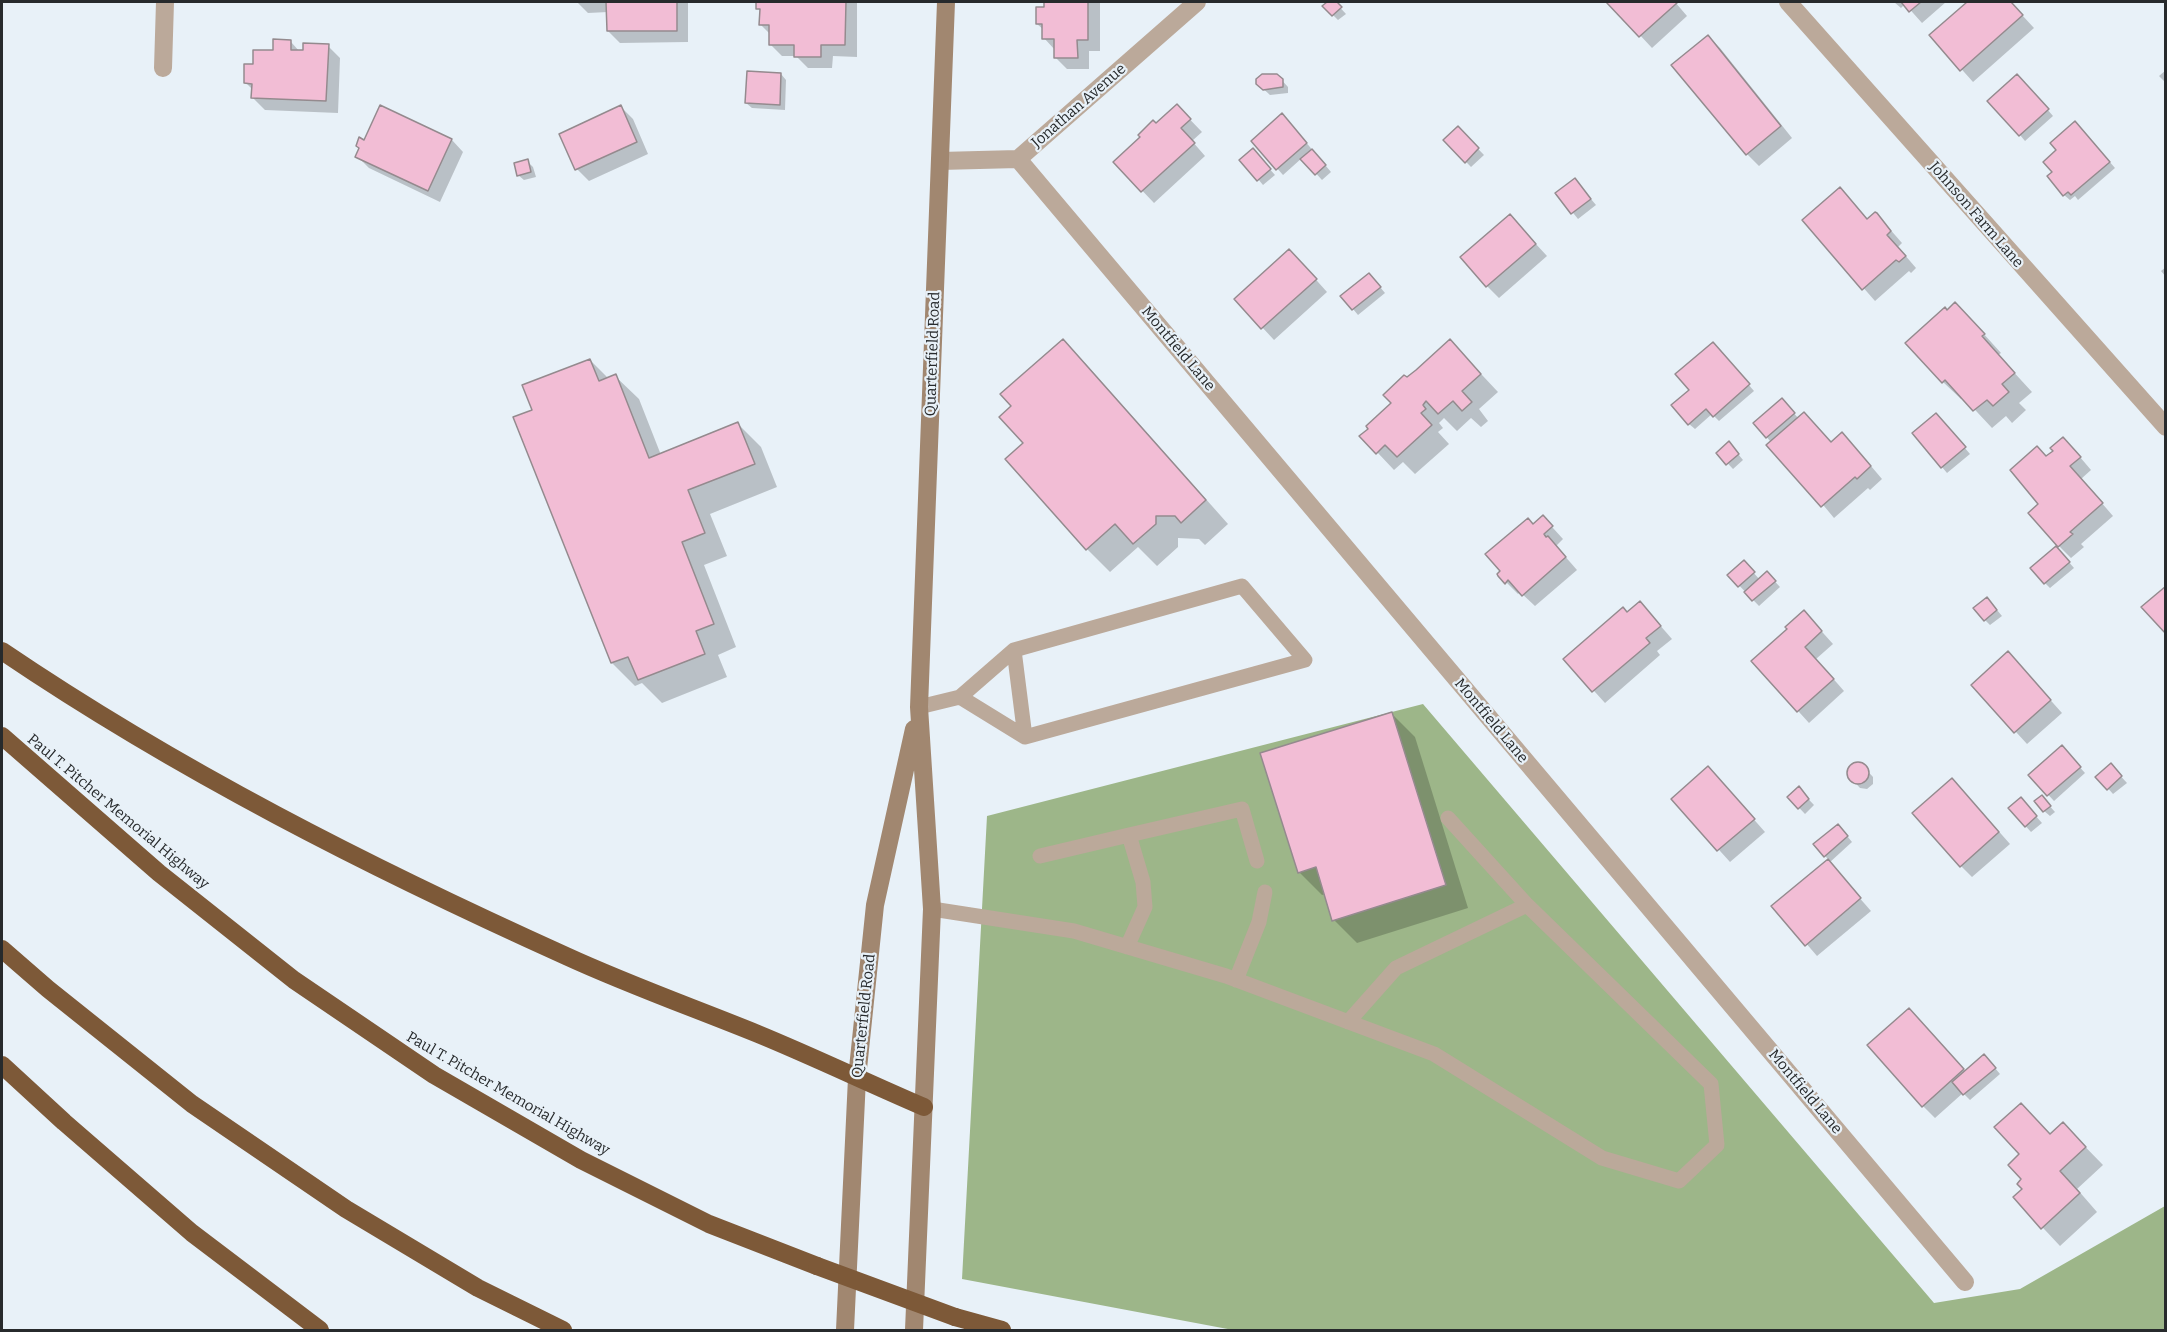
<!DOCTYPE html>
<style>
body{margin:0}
#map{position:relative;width:2167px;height:1332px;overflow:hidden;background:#e8f1f8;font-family:Bitter,serif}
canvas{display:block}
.frame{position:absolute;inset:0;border:3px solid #272a2c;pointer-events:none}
</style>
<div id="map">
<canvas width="2167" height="1332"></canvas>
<div class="frame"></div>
</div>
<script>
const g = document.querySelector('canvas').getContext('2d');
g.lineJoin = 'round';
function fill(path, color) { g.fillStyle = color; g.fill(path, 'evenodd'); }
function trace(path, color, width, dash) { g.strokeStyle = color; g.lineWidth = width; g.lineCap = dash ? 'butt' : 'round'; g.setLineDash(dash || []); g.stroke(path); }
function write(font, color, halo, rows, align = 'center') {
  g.font = font + ' Bitter,serif'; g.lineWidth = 4.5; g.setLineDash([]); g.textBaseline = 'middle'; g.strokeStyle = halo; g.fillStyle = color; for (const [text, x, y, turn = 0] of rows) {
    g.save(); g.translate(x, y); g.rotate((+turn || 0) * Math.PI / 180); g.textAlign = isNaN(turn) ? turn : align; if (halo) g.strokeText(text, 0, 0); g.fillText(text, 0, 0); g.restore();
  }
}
fill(new Path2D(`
 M1423,704L1934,1303L2020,1289L2165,1206V1330H1233L962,1279L987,816Z`), '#9db689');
fill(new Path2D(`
 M577,2H688V42L620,43L608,31V12L588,13Z
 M758,2H857V57L833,56L832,68H808L796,56H782L770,44V34L761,25V11L758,8Z
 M1045,2H1098L1100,3V51H1089V69H1067L1055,57V50L1044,38V30L1037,24L1045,8Z
 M1329,2H1335L1346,14L1338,20L1324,6Z
 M1609,2H1675L1687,16L1652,48Z
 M1894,2H1946L1922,23L1905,4L1901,8Z
 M1969,2H2010L2034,28L1973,82L1931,35Z
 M1708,36L1720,48L1792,138L1759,166L1747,154Z
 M291,42L300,52L328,46L340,58L338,113L265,110L253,98V90L245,82L254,66Z
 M2166,70V83L2159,76Z
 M781,74L786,80L785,110L752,108L746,103Z
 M1277,75L1288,87V93L1270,95L1257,83Z
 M2023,81L2053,116L2025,141L2020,135Z
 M1177,106L1202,132L1192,141L1205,156L1154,203L1115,162Z
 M381,107L452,140L463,152L440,202L369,168L357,156Z
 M621,107L633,119L648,154L589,181L577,169Z
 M1288,121L1331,172L1322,180L1302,158L1283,175L1253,141Z
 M1458,128L1484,155L1471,167L1445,140Z
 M2081,129L2115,168L2078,200L2075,196L2070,200L2064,195L2054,172Z
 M1258,156L1275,175L1263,185L1258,179Z
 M527,161L533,167L536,177L524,180L518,175Z
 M1575,180L1596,205L1578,219L1557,193Z
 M1851,201L1868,220L1875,214L1888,227L1902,243L1898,247L1916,268L1911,273L1909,271L1875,301L1804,220Z
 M1510,216L1547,256L1499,298L1487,286Z
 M1301,263L1327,292L1274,340L1236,299Z
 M2166,267V277L2161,271Z
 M1375,281L1385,293L1358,315L1353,309Z
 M1948,311L1973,322L2001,353L1998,355L2032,392L2019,403L2026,410L2012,423L2006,416L1992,428L1963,397L1961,399L1943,382Z
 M1063,341L1086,364L1228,524L1205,545L1199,539L1178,538V547L1157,566L1138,547L1110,572L1087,549L1025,443L1013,407Z
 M1718,349L1754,391L1719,421L1712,414L1695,429L1689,424L1691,390Z
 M1467,359L1498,392L1479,409L1488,421L1481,427L1471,418L1457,431L1444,418L1439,423L1443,428L1438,432L1449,444L1415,474L1403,462L1394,470L1377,452L1393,403L1406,379Z
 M590,360L609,379L615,376L639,399L661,455L738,424L761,447L777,487L710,514L727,556L704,565L736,647L718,655L727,677L662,703L642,683L635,686L612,663L534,411Z
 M1787,405L1798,418L1832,443L1854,446L1882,479L1870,490L1868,488L1834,518L1755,423Z
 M1941,420L1970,454L1947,473L1942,467Z
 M1734,449L1743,460L1733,469L1718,453Z
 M2074,450L2091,470L2081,479L2113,516L2081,544L2084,547L2071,558L2059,546L2040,504Z
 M1543,517L1563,539L1556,546L1577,570L1535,606L1520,592L1518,594L1499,575L1534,526Z
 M2062,554L2074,568L2050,588L2045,583Z
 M1744,562L1760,580L1767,573L1780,587L1759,606L1729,575Z
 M1992,604L2002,616L1990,625L1985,620Z
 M1627,614L1651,615L1672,639L1657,651L1660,655L1605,703L1565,659Z
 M1815,624L1833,644L1816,659L1844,691L1809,723L1753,661Z
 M2019,665L2062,713L2027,744L1973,685Z
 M1392,714L1415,737L1468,908L1357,943L1334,920L1326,894L1322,895L1299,872Z
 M2067,753L2085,773L2054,801L2030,775Z
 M1854,764L1862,765L1873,777V784L1867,789L1860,788L1848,775L1849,768Z
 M2116,771L2127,783L2113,794L2098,777Z
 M1719,780L1765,832L1730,862L1673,799Z
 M1799,789L1814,805L1805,814L1789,797Z
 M1964,792L2010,844L1972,877L1961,866Z
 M2047,803L2055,812L2050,816L2044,811Z
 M2026,805L2042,823L2031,832L2010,809Z
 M1843,831L1852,842L1829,863L1871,911L1817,956L1774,906L1829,860L1825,856Z
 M1909,1010L1966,1072L1990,1062L2000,1074L1970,1100L1963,1093L1935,1118L1923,1106Z
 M2063,1124L2103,1165L2077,1189L2097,1212L2060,1246L2015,1198L2024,1189Z`), '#0003');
const building = new Path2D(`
 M606,2H677V31H607Z
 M756,2H846L845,45H821V57H794V45H769V25H759L760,9H756Z
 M1044,2H1088V40H1077L1078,58H1054V39H1042V24H1036V7H1044Z
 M1327,2H1337L1342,7L1332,16L1322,6Z
 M1606,2H1675L1677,3L1639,37Z
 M1901,2H1921L1909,12Z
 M1967,2H2011L2023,15L1960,71L1929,35Z
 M1708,35L1781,126L1746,155L1671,65Z
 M273,39L291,40V50H303V43L329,44L326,101L251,98L252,84L244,83V64H253V50H273Z
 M747,71L781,73L780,105L745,103Z
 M1262,74H1277L1283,79V87L1263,90L1256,84V79Z
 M2017,74L2049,109L2019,136L1987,101Z
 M1177,104L1191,119L1181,128L1195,143L1141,192L1113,162L1140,137L1138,135L1153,120L1156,123Z
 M380,105L452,139L428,191L355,157L359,148L356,146L359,137L364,140Z
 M621,105L637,142L575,170L559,134Z
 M1282,113L1307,143L1276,170L1251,141Z
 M2075,121L2110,162L2071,195L2068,192L2063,196L2047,176L2052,172L2043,162L2056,150L2050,143Z
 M1458,126L1479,148L1465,163L1443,140Z
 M1253,148L1271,169L1257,181L1239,160Z
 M1312,149L1326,165L1315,175L1300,159Z
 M528,159L531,172L517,176L514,163Z
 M1575,178L1591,199L1571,214L1555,193Z
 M1840,187L1867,219L1875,212L1877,213L1891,231L1887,235L1906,256L1899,262L1896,260L1862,290L1802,220Z
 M1510,214L1536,244L1486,287L1460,257Z
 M1289,249L1317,279L1261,329L1234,299Z
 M1369,273L1381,287L1352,310L1340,296Z
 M1955,302L1985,334L1982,336L2015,373L2002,384L2009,392L1993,406L1987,400L1973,411L1945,380L1942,383L1905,343L1945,307L1947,310Z
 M1063,339L1206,500L1181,523L1175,516H1156V524L1133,544L1115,524L1086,550L1005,459L1023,443L999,417L1011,406L1000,394Z
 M1450,339L1481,374L1462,391L1472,402L1462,411L1453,401L1438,414L1426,401L1423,405L1426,409L1421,413L1432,425L1397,457L1385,445L1376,454L1359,436L1368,429L1366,426L1391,403L1383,395L1404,375L1407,377L1416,370Z
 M1713,342L1750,384L1713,417L1706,409L1688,425L1671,405L1689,390L1675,374Z
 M590,359L599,381L616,374L649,458L738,422L755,464L688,490L705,533L682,542L714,624L696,631L705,654L638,680L628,657L611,663L513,417L532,410L522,385Z
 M1782,398L1795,413L1766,438L1753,423Z
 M1804,412L1831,442L1842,432L1871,466L1857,479L1855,477L1821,507L1766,445Z
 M1936,413L1966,447L1941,468L1912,433Z
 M2063,437L2081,457L2070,466L2103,503L2070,532L2073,534L2058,547L2028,513L2038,504L2010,470L2037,446L2046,456L2053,451L2050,448Z
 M1729,441L1739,454L1726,465L1716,453Z
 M1543,515L1553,526L1544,534L1546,537L1548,536L1566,557L1522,596L1508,580L1505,584L1498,576L1497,574L1500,571L1485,554L1528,518L1533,524Z
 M2056,546L2070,562L2044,584L2030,568Z
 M1744,560L1755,572L1738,587L1727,575Z
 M1767,571L1776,581L1752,601L1744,592Z
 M2166,586V634L2141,607Z
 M1987,597L1997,610L1984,621L1973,608Z
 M1640,601L1661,626L1646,638L1650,643L1592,692L1563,659L1623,607L1627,612Z
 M1804,610L1822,631L1805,647L1834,679L1797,712L1751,661L1787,629L1785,627Z
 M2008,651L2051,700L2014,733L1971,685Z
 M1392,712L1446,885L1332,921L1316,867L1298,873L1260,753Z
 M2062,745L2081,767L2047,796L2028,775Z
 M1847 773a11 11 0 1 1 22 0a11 11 0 1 1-22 0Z
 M2111,763L2122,776L2107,790L2095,777Z
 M1708,766L1755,819L1717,851L1671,799Z
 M1952,778L1999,832L1960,867L1912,813Z
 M1799,786L1809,799L1798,809L1787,797Z
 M2042,795L2051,806L2043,812L2034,801Z
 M2021,797L2037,816L2025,827L2008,808Z
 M1838,824L1848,836L1824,857L1813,844Z
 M1828,859L1861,898L1805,946L1771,906Z
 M1909,1008L1964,1069L1922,1107L1867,1045Z
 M1984,1054L1996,1068L1963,1095L1952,1082Z
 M2021,1103L2050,1134L2063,1122L2086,1147L2060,1171L2080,1193L2041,1229L2013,1197L2022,1189L2017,1184L2021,1179L2008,1165L2019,1154L1994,1127Z`);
fill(building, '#f2bdd5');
trace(building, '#948a8e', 1.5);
trace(new Path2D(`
 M1014,650L1025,737
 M919,707L960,697L1014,650L1242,586L1305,660L1025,737L960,697
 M1448,818L1527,905
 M1129,835L1242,809L1257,861
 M1040,856L1129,835L1143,882L1145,907L1127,947
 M932,909L1074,931L1226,976L1434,1054L1602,1158L1679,1181L1717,1145L1711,1084L1527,905L1396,968L1348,1022
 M1236,980L1259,922L1265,892`), '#bba99a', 15);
trace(new Path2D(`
 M1788,2L2166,427
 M163,68L165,2
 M1018,159L1965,1282
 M940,161L1018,159L1197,2`), '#bba99a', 18);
trace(new Path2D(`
 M845,1330L857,1078L875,905L914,729
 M914,1330L932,909L919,707L946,2`), '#a18770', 18);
trace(new Path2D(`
 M2,651C179,771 371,868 566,956C629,985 694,1008 758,1034C814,1057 868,1083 924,1107
 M2,736L159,873L294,980L434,1075L581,1160L709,1224L817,1266
 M2,949L48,989L192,1104L346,1209L478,1288L563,1330
 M2,1065L64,1122L192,1233L320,1330
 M955,1317L1002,1330`), '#7d5938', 18);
trace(new Path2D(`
 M817,1266L955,1317`), '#7d5938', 18);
write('15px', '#272a2c', '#e8f1f8', [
 ["Jonathan Avenue",1079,106,-41],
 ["Johnson Farm Lane",1976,215,49],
 ["Montfield Lane",1178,349,50],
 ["Quarterfield Road",933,354,-88],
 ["Montfield Lane",1491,721,50],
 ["Paul T. Pitcher Memorial Highway",118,812,40],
 ["Quarterfield Road",864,1016,-84],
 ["Montfield Lane",1805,1092,50],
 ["Paul T. Pitcher Memorial Highway",508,1094,30]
]);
</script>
